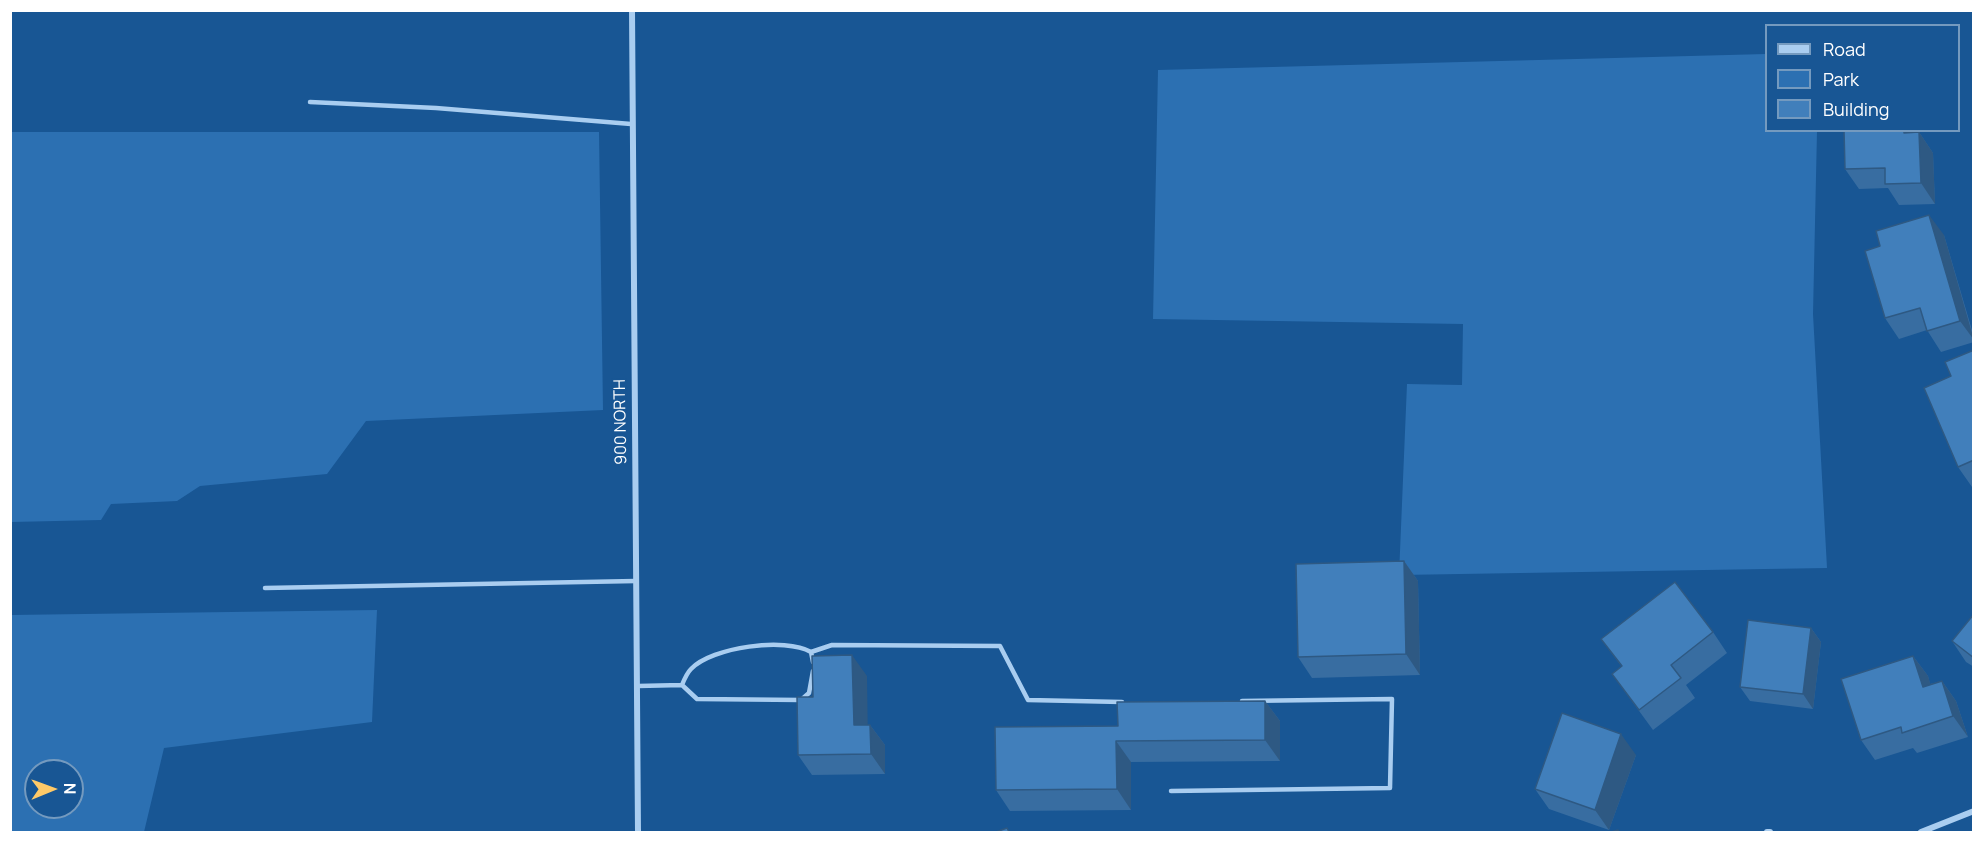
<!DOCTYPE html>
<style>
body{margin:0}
#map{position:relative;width:1984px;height:843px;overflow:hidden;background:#185694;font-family:Manrope,sans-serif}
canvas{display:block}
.frame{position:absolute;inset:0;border:12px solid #fff;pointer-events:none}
.legend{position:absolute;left:1765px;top:24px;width:195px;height:108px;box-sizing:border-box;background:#185694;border:2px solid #749abf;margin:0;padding:8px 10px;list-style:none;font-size:18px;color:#fff}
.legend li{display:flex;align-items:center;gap:12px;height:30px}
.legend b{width:30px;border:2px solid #749abf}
.north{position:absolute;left:24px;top:759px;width:60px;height:60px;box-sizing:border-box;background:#185694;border:2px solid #749abf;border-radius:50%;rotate:89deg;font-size:16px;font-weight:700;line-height:24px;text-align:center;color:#fff}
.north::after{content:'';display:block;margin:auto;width:21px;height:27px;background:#ffca68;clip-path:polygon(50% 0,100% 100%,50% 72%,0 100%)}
</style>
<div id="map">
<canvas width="1984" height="843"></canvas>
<div class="frame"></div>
<ul class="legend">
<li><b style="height:8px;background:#a9cdf0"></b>Road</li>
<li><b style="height:16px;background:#2c70b2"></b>Park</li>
<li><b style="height:16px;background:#417fbb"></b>Building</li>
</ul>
<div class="north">N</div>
</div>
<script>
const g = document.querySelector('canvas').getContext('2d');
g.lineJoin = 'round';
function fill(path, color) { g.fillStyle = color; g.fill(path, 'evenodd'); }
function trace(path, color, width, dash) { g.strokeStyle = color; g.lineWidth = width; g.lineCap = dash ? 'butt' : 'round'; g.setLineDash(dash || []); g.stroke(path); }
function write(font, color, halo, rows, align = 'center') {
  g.font = font + ' Manrope,sans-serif'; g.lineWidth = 4.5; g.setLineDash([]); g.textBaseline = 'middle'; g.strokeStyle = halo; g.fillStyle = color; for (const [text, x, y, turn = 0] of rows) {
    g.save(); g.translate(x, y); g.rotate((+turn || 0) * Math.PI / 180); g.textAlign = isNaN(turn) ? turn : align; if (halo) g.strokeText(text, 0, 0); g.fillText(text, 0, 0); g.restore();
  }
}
fill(new Path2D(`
 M1766,54V130L1817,131L1813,314L1827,568L1399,575L1407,384L1462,385L1463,324L1153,319L1158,70Z
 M10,132H599L603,410L366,421L327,474L200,486L177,501L111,504L101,520L11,522Z
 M377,610L372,722L164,748L144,832H11V615ZM36,771H72V807H36Z`), '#2c70b2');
trace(new Path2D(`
 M310,102L436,108L631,124
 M265,588L636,581
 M811,652L832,645L1000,646L1028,700L1122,702
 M682,685C684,680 687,673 691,669C712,647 785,637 811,652L813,662
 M638,686L682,685L697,699L801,700L809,693L813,671
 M1171,791L1390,788L1392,699L1242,701`), '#a9cdf0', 4.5);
trace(new Path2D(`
 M632,10L638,832
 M1767,832H1770
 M1921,832L1974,811`), '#a9cdf0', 6);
fill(new Path2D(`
 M1844,130H1917V132H1919L1933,153L1935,204L1899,205L1888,188L1859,189L1845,169Z
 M1944,235L1974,337V342L1941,352L1927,330L1899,339L1885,318Z
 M1974,350V486L1972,487L1958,467L1951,376Z
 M1404,561L1418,581L1420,675L1312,678L1298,657Z
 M1974,614V667L1966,662L1952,641Z
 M1811,628L1821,642L1813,709L1750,701L1740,687Z
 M1713,632L1727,653L1686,685L1695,698L1653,730L1612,674L1622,667L1601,639Z
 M1913,656L1928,676L1930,684L1942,681L1956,701L1968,737L1917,753L1913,748L1875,760L1861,740Z
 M867,676V725H870L885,745V774L812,775L798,755L813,697Z
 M1265,701L1280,721V761L1131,762V810L1010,811L996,790L1118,726Z
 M1636,755L1609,830L1549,809L1535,789Z`), '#386da1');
fill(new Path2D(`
 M1904,130H1917L1918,153L1904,133Z
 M1919,132L1933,153L1935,204L1921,183Z
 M1929,215L1944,235L1974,340L1960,321Z
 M1404,561L1418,581L1420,675L1406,654Z
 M1811,628L1821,642L1813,709L1803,694Z
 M852,655L867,676L868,746L854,725Z
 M1913,656L1928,676L1937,707L1923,687Z
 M1942,681L1956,701L1968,737L1953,716Z
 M1265,701L1280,721V761L1265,740Z
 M870,725L885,745V774L871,754Z
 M1621,734L1636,755L1609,830L1595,810Z
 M1116,741L1131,762V810L1117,789Z`), '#2e5983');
const building = new Path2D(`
 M1844,130H1904V133L1919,132L1921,183L1885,184V168L1845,169Z
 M1929,215L1960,321L1927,331L1920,308L1885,318L1865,251L1880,246L1876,231Z
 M1974,350V460L1958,467L1924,388L1951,376L1945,362Z
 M1404,561L1406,654L1298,657L1296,564Z
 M1675,582L1713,632L1671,665L1681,678L1639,710L1612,674L1622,666L1601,639Z
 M1974,614V658L1952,641Z
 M1748,620L1811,628L1803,694L1740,687Z
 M852,655L854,725H870L871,754L798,755L797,697H813L812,656Z
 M1913,656L1923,687L1942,681L1953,716L1902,733L1901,727L1861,740L1841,679Z
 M1265,701V740L1116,741L1117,789L996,790L995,727L1118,726L1117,702Z
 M1562,713L1621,734L1595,810L1535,789Z
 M1007,828L1009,832H996Z
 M1618,830L1619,832H1611Z`);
fill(building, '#417fbb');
trace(building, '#2e5983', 1.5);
write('16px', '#fff', '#185694', [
 ["900 NORTH",621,422,-91]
]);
</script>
